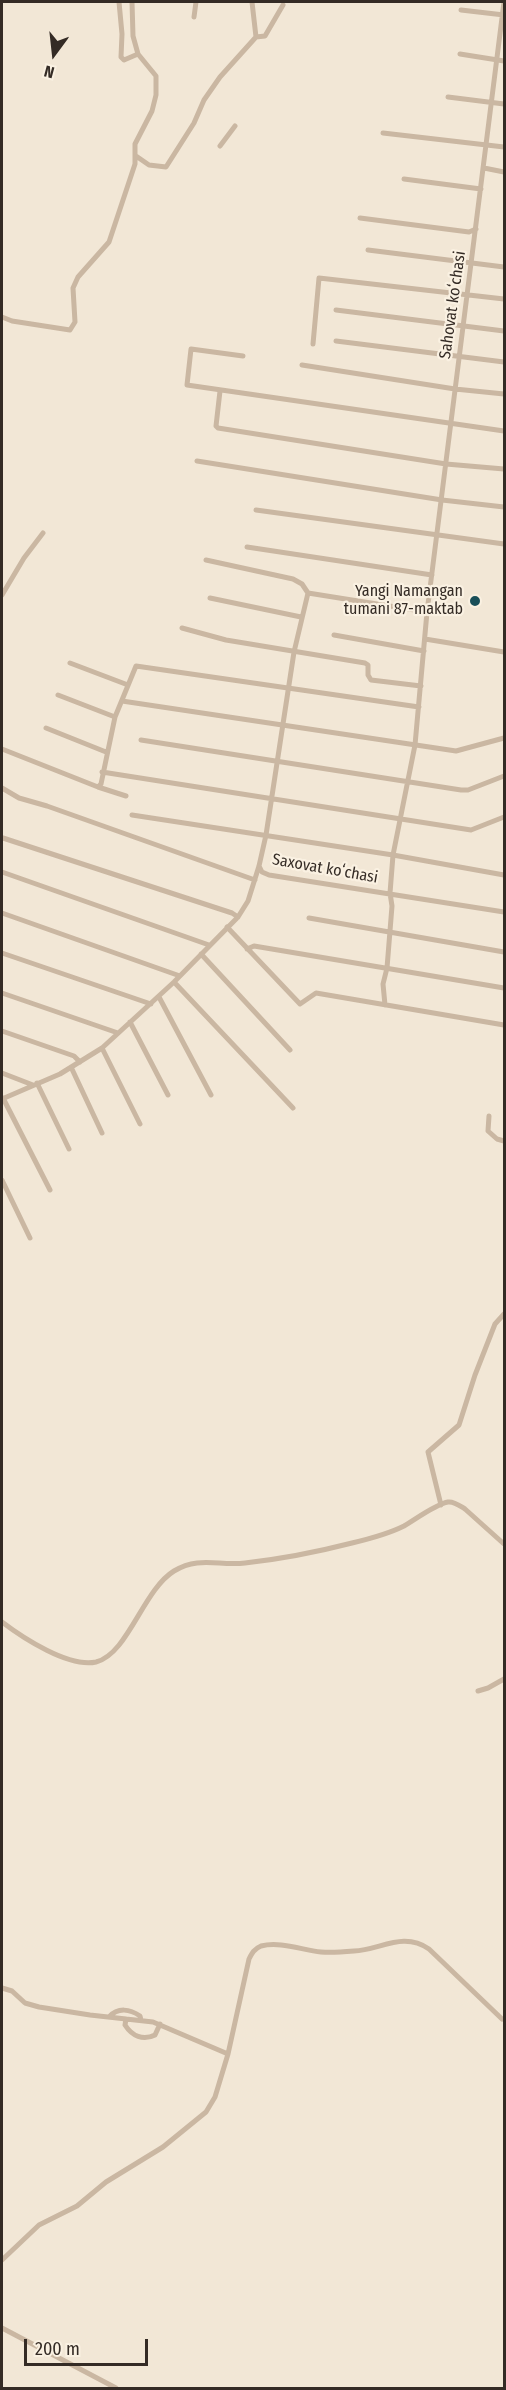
<!DOCTYPE html>
<meta charset="utf-8">
<style>
body{margin:0}
#map{position:relative;width:506px;height:2390px;overflow:hidden;background:#f2e7d6;font-family:"Fira Sans Condensed",sans-serif}
canvas{display:block}
.frame{position:absolute;inset:0;border:3px solid #342b25;pointer-events:none}
.north{position:absolute;left:24px;top:24px;width:60px;height:60px;-webkit-text-stroke:4px #faf1e2;paint-order:stroke;rotate:195deg;font-size:16px;font-weight:700;line-height:24px;text-align:center;color:#342b25}
.north::after{content:'';display:block;margin:auto;width:21px;height:27px;background:#342b25;clip-path:polygon(50% 0,100% 100%,50% 72%,0 100%)}
.scale{position:absolute;left:24px;top:2339px;width:124px;height:27px;box-sizing:border-box;border:3px solid #342b25;border-top:0;padding-left:8px;font-size:18px;line-height:21px;white-space:nowrap;color:#342b25;-webkit-text-stroke:4px #faf1e2;paint-order:stroke}
</style>
<div id="map">
<canvas width="506" height="2390"></canvas>
<div class="frame"></div>
<div class="north">N</div>
<div class="scale">200 m</div>
</div>
<script>
const g = document.querySelector('canvas').getContext('2d');
g.lineJoin = 'round';
function trace(path, color, width, dash) { g.strokeStyle = color; g.lineWidth = width; g.lineCap = dash ? 'butt' : 'round'; g.setLineDash(dash || []); g.stroke(path); }
function write(font, color, halo, rows, align = 'center') {
  g.font = font + ' "Fira Sans Condensed",sans-serif'; g.lineWidth = 4.5; g.setLineDash([]); g.textBaseline = 'middle'; g.strokeStyle = halo; g.fillStyle = color; for (const [text, x, y, turn = 0] of rows) {
    g.save(); g.translate(x, y); g.rotate((+turn || 0) * Math.PI / 180); g.textAlign = isNaN(turn) ? turn : align; if (halo) g.strokeText(text, 0, 0); g.fillText(text, 0, 0); g.restore();
  }
}
trace(new Path2D(`
 M119,2L122,34L121,57L124,60L138,54
 M461,10L504,15
 M194,17L196,2
 M256,37L265,36L283,5
 M460,54L504,61
 M448,97L504,104
 M383,133L504,147
 M220,146L235,126
 M136,156L149,165L166,167L194,123L204,100L220,77L256,37L252,2
 M484,168L504,172
 M404,179L481,189
 M360,218L469,232L476,229
 M368,250L504,267
 M336,310L504,331
 M2,317L12,321L70,330L75,322L73,288L78,277L109,242L135,164V144L152,111L156,95V76L138,54L133,36L132,2
 M336,341L504,362
 M313,344L319,278L504,299
 M243,356L191,349L187,385L504,431
 M302,365L455,389L504,394
 M220,391L216,426L218,428L446,464L504,469
 M197,461L442,500L504,507
 M256,510L504,544
 M247,547L432,575
 M308,593L427,612
 M2,595L24,558L43,533
 M210,598L301,617
 M182,628L226,640L365,663L368,665V675L371,680L421,686
 M334,635L424,651
 M425,639L504,652
 M70,663L128,685
 M58,695L115,717
 M122,701L456,751L504,738
 M46,728L106,752
 M141,740L461,790H468L504,776
 M2,749L98,787L101,784L115,717L136,666L419,707
 M102,772L471,830L504,817
 M98,787L126,796
 M2,788L19,798L47,806L255,880
 M132,815L393,855L504,875
 M3,838L232,913L238,917
 M259,866L262,872L269,875L504,912
 M2,872L209,945
 M2,913L180,976
 M309,918L504,952
 M227,927L300,1004L316,993L504,1025
 M247,949L254,946L504,988
 M2,953L151,1004
 M201,954L290,1050
 M174,982L293,1108
 M2,993L118,1033
 M159,997L211,1095
 M385,1005L383,984L387,968L392,906L390,893L393,855L415,745L427,612L504,2
 M130,1022L168,1095
 M2,1031L74,1056L80,1062
 M102,1048L140,1124
 M71,1067L102,1133
 M2,1073L33,1085
 M37,1083L69,1149
 M3,1098L50,1190
 M2,1099L60,1074L102,1048L174,982L238,917L248,901L259,866L266,835L294,652L308,593L302,584L293,579L206,560
 M489,1116L488,1131L497,1139L504,1141
 M2,1180L30,1238
 M441,1505L428,1452L459,1425L475,1375L495,1324L504,1314
 M2,1622C23,1638 69,1668 96,1662C128,1654 143,1590 174,1571C199,1556 218,1566 245,1563C281,1559 317,1552 352,1543C369,1539 388,1534 404,1526C416,1519 436,1504 448,1502C454,1501 460,1506 465,1509L504,1544
 M478,1691L488,1688L504,1679
 M2,1988L12,1991L25,2003L39,2007L90,2015L153,2022L228,2054
 M109,2017C118,2007 130,2009 140,2016L141,2020
 M126,2019L125,2025C132,2036 143,2041 155,2035L160,2024
 M2,2260L39,2225L77,2206L106,2182L163,2147L206,2112L215,2097L228,2054L249,1959C252,1953 254,1949 261,1946C280,1941 302,1950 321,1952C331,1953 343,1952 354,1951C380,1950 403,1931 429,1949L502,2019
 M2,2328L116,2388`), '#cab7a2', 5);
for (const [x, y, r, color] of [
 [475,601,6,"#194f58"]
]) { const dot = new Path2D(); dot.arc(x, y, r, 0, 2 * Math.PI); g.fillStyle = color; g.fill(dot); trace(dot, '#faf1e2', 2); }
write('16px', '#342b25', '#faf1e2', [
 ["Sahovat koʻchasi",453,305,-82],
 ["Saxovat koʻchasi",325,869,10]
]);
write('16px', '#342b25', '#faf1e2', [
 ["Yangi Namangan",463,592],
 ["tumani 87-maktab",463,610]
], 'right');
</script>
